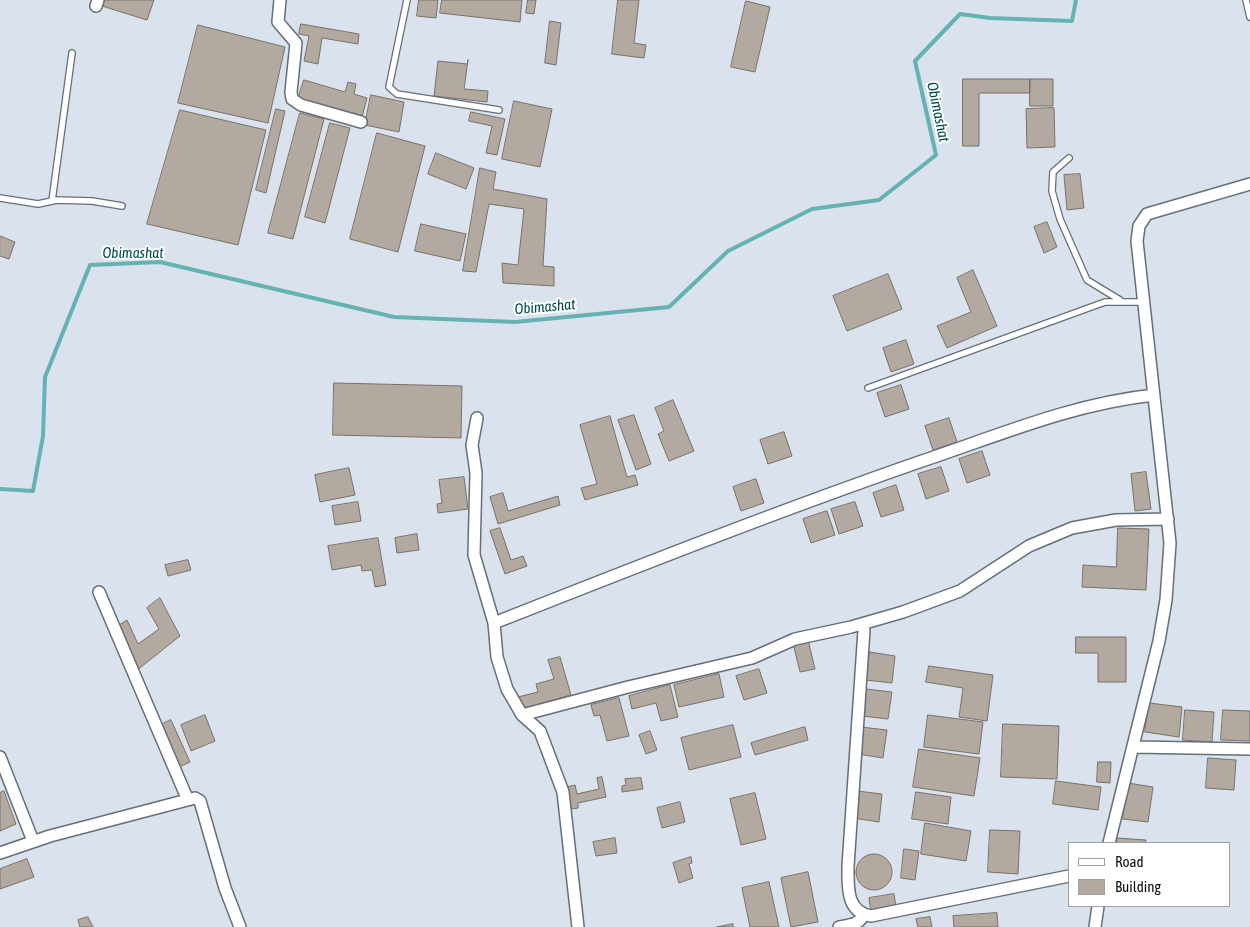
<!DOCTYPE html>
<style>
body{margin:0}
#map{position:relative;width:1250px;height:927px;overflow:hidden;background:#dae2ed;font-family:"Asap Condensed",sans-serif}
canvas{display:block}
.legend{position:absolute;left:1068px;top:842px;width:162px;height:65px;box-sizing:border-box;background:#fff;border:1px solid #9e9fa0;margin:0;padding:6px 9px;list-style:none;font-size:15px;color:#0c0f12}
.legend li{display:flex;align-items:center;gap:10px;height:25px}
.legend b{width:25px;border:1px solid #9e9fa0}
</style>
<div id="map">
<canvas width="1250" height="927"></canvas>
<ul class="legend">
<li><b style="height:6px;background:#fff"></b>Road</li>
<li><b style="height:14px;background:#b2a9a0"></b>Building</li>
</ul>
</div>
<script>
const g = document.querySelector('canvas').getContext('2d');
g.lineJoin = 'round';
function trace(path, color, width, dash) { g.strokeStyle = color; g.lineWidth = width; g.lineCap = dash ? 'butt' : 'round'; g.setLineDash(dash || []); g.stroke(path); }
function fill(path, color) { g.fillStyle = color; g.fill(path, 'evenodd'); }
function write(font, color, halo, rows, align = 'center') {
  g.font = font + ' "Asap Condensed",sans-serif'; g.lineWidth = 4; g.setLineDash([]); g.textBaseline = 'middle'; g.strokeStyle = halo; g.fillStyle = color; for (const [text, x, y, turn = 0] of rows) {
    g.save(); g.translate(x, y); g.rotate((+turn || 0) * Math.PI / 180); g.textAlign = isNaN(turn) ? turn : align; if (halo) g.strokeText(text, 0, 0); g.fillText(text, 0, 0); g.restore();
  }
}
trace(new Path2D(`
 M0,489L33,491L43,436L45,377L90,265L160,262L394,317L515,322L669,307L728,251L812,209L879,200L936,155L915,61L960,14L990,18L1072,21L1076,0`), '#65b2b3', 4);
const building = new Path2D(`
 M104,0H154L147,20L102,6Z
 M419,0H438L436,18L417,16Z
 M442,0H522L520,22L440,13Z
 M528,0H536L534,14L526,13Z
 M618,0H639L634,43L646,45L644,58L612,54Z
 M746,1L770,7L755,72L731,67Z
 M550,21L561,23L556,65L545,63Z
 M301,24L359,34L358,44L322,38L318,64L304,61L309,36L299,34Z
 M198,25L285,47L268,123L178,103Z
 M468,60L464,89L488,91L487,102L434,96L438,61L467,64Z
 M963,79H1030V93H979V146H963Z
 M1030,79H1053V106H1030Z
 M304,80L345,92L348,82L356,84L354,94L367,98L362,117L298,99Z
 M371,95L404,102L399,132L365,125Z
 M514,101L552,109L540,167L502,159Z
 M1054,108L1055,147L1027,148L1026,109Z
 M276,109L285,111L266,193L256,190Z
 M180,110L266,130L238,245L147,224Z
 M471,112L505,119L497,155L486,153L492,126L469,121Z
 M300,113L324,119L293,239L268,233Z
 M330,123L350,128L325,223L305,217Z
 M377,133L425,146L398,252L350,239Z
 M436,153L474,168L466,189L428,174Z
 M480,168L496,172L493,189L547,199L543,266L554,267V286L503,283L502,263L518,265L524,209L489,204L476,272L463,271Z
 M1080,174L1084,208L1067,210L1064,175Z
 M1047,222L1057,247L1044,253L1034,227Z
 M421,224L466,234L460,261L415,251Z
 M0,236L15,242L9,259L0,256Z
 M973,270L997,326L947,348L937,326L971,312L957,278Z
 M888,274L902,309L847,331L833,296Z
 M906,340L914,364L891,372L883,348Z
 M334,383L462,386L461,438L333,435Z
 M901,385L909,409L885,417L877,393Z
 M673,400L694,451L669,461L658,434L664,431L655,408Z
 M634,415L651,464L636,470L618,420Z
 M610,416L627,477L635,475L638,485L585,500L581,488L597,484L580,425Z
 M949,418L957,442L933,450L925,426Z
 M784,432L792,456L768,464L760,440Z
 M982,451L990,475L967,483L959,459Z
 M941,467L949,491L926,499L918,474Z
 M349,468L355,495L320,502L315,475Z
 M1146,472L1151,509L1135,511L1131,474Z
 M464,477L468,509L438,513L437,504L442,503L439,480Z
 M756,479L764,503L741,511L733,487Z
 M896,485L904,510L881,517L873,493Z
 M503,493L508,511L558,496L560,505L498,524L490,497Z
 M358,502L361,521L335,525L332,506Z
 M855,502L863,526L839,534L831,509Z
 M827,511L835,535L811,543L803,519Z
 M500,528L511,560L523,556L527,566L505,574L490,531Z
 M1118,528L1149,529L1146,590L1082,587L1083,565L1116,567Z
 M417,534L419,550L397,553L395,538Z
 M378,538L386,585L375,587L372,570L362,571L361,565L332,570L328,546Z
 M188,560L191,570L168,576L165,565Z
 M160,598L180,636L136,671L116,627L127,620L138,644L159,629L147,608Z
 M1076,637H1126V682H1098V653H1076Z
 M808,640L815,669L800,672L793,643Z
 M870,652L895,656L892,683L866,680Z
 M560,657L571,695L522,709L518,697L538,692L536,684L554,679L548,660Z
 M929,666L993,675L987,721L959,717L963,688L926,682Z
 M759,669L767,693L744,700L736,676Z
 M719,674L724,697L679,707L674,685Z
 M670,685L678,717L661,721L656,703L632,709L629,696Z
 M866,689L892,692L888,719L862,716Z
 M619,698L629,736L607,741L600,715L594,716L591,705Z
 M1149,703L1182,707L1179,737L1145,732Z
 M1185,710L1214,712L1212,742L1183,740Z
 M1223,710L1250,711V741L1221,740Z
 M205,715L215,741L191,751L181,725Z
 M928,715L983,722L979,754L924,747Z
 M171,720L190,762L177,768L158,726Z
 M1003,724L1059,726L1057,779L1001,777Z
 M733,725L741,757L689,770L681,738Z
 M805,727L808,740L755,755L751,743Z
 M861,727L887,730L883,758L858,754Z
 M650,731L657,750L646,754L639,735Z
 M919,749L980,758L974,796L913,787Z
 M1208,758L1236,760L1234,790L1206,788Z
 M1098,762H1111L1110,783L1097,782Z
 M602,777L606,797L578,803V808L571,809L566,787L575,785L577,794L599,789L597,778Z
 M641,778L643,789L622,792V786L626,785L625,779Z
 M1056,781L1101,787L1098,810L1053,804Z
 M1128,783L1153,787L1148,822L1123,819Z
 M4,791L16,824L0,831V793Z
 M857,791L882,794L879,822L853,818Z
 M916,792L951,797L948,824L912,819Z
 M755,793L766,839L741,845L730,799Z
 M680,802L685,822L662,828L657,808Z
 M925,823L971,831L966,861L921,854Z
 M990,830L1020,831L1018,874L988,872Z
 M615,838L617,853L596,856L593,842Z
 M1117,838L1146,840L1145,843H1117Z
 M904,849L919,851L915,880L901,878Z
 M856 872a18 18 0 1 1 36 0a18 18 0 1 1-36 0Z
 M691,857L692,863L689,864L693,878L679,883L673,863Z
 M27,859L34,877L0,889V869Z
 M808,872L818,922L791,927L781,878Z
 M769,882L779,927H750L742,888Z
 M894,894L896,907L871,912L869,898Z
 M997,913L998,927H954L953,916Z
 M88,917L93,927H80L78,920Z
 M930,917L932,927H918L916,919Z
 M733,924V927H717Z`);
fill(building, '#b2a9a0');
trace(building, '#797068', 1);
const lane = new Path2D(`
 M407,0L389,87L397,94L499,110
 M1246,0L1250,17
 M1069,158L1053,172L1052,191L1060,219L1087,280L1120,300
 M0,198L38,204L57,200L92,201L122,206
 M52,201L72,53
 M868,388L1105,302H1144`);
const street = new Path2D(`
 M280,0L278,22L296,43L291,92L292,99L301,105L361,122
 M96,6L98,0
 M477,418L472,445L476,473L474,555L494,623L497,657L507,689L522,715L540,731L563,792L578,927
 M99,592L187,798
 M494,623C636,567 778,511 922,461C1000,435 1071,404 1154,395
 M864,630L848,866C848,887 846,912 871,916L1069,876
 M522,715L628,687L752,658L795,639L851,627L903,612L960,591L1029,546L1072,528L1116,520L1168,519
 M1133,747L1250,749
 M0,757L33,841
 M1109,843L1159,641L1166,600L1170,543L1137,241L1139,226L1147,214L1250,184
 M0,853L50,836L195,798L200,801L225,888L240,927
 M839,927C848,925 860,925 863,915
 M1095,927L1098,906`);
trace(lane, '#666e77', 8);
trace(street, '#666e77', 14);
trace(lane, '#fff', 5.5);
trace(street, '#fff', 11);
write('italic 15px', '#004a4b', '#fff', [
 ["Obimashat",938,112,78],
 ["Obimashat",133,253],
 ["Obimashat",545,307,-5]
]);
</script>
